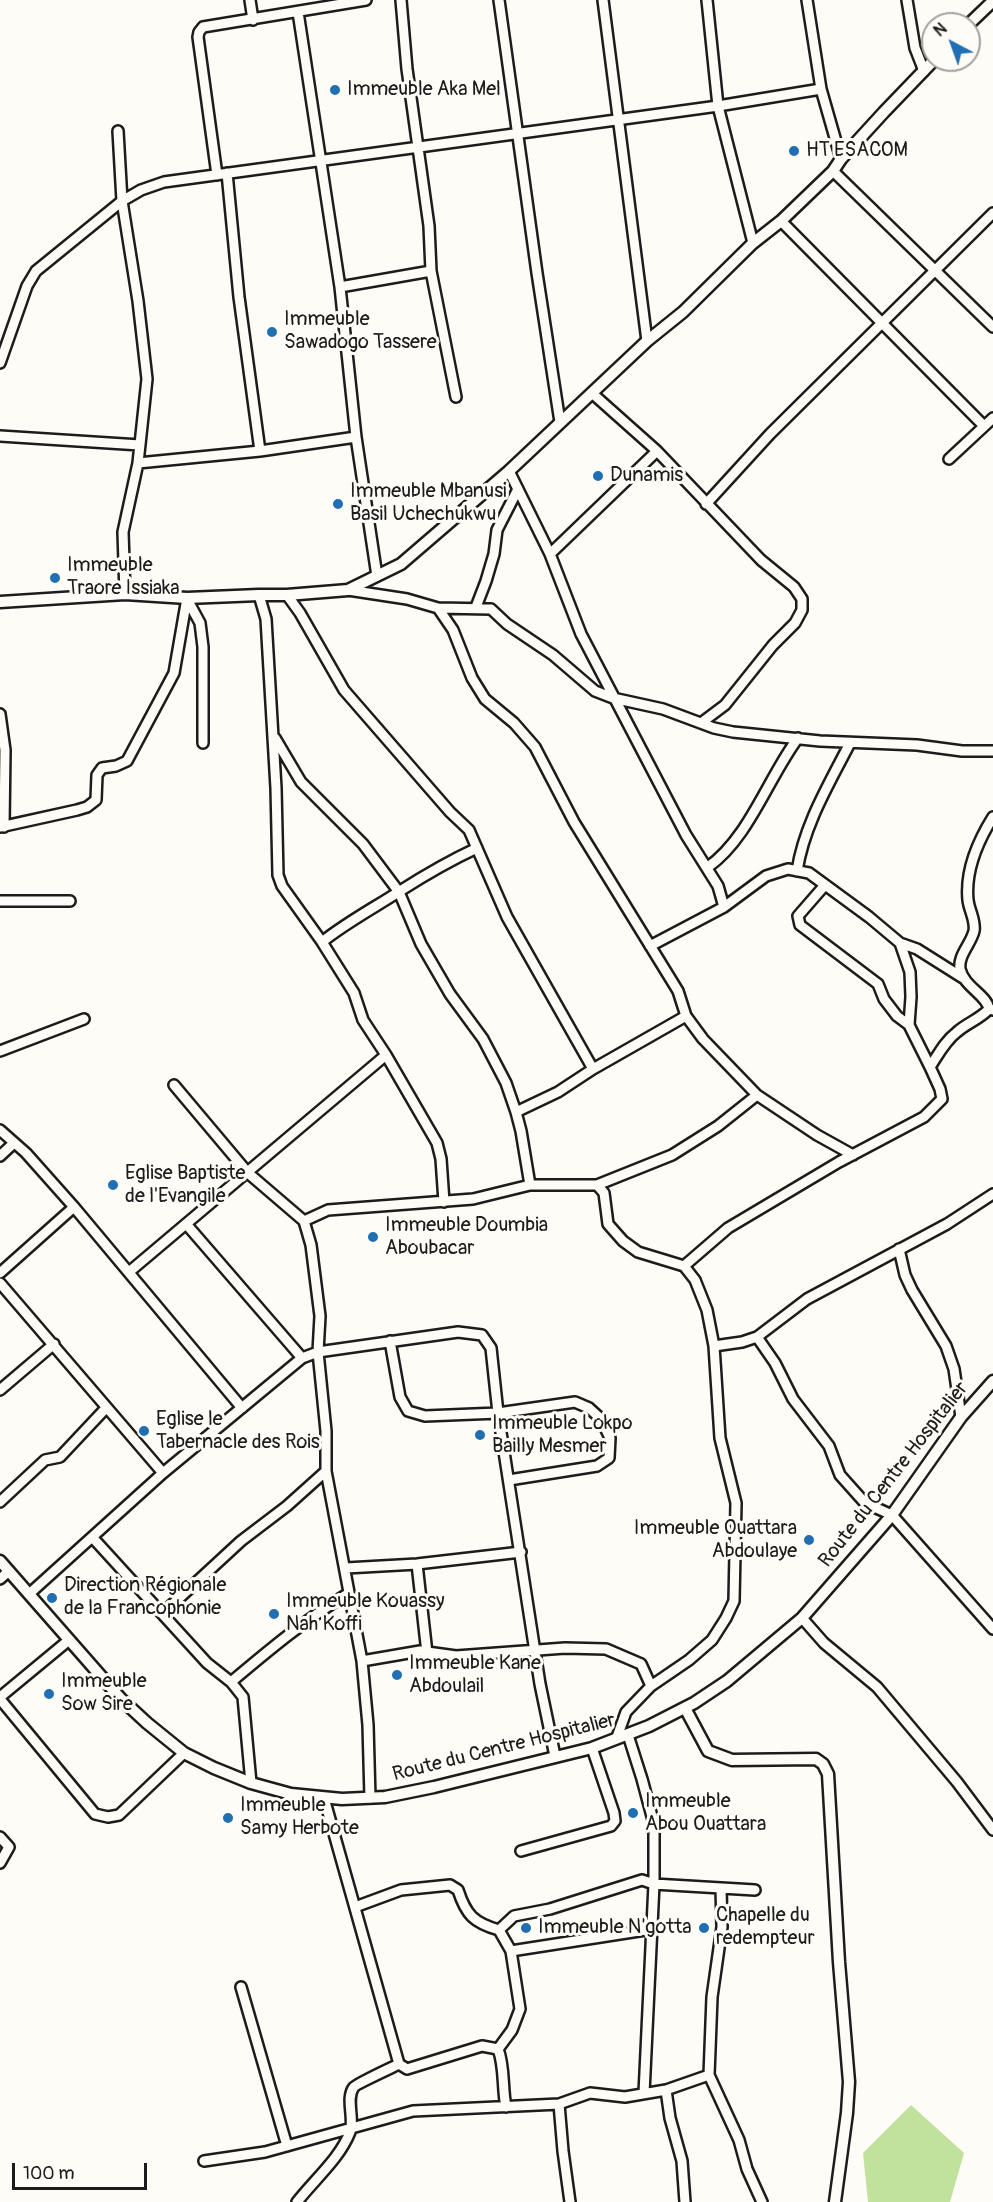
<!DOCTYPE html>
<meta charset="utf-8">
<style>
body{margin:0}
#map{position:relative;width:993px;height:2202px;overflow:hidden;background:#fdfcf7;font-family:Pangolin,sans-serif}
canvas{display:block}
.north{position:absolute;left:921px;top:12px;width:60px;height:60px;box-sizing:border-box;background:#fdfcf7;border:2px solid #a3a29f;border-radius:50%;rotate:319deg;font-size:16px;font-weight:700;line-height:24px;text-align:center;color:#1c1c1c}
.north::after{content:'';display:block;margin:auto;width:21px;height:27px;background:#1f6fb2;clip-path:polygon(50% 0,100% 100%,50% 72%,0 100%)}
.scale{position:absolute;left:12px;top:2163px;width:135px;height:27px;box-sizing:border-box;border:3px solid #1c1c1c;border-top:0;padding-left:8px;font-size:18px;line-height:21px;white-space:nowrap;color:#1c1c1c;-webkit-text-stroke:4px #fdfcf7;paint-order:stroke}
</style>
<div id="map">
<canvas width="993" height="2202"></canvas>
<div class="north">N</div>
<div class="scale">100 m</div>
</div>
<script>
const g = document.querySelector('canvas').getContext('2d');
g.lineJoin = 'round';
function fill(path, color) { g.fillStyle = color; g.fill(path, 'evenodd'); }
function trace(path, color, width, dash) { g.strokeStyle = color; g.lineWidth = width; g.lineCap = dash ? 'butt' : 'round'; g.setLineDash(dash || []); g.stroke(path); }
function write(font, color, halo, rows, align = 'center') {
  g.font = font + ' Pangolin,sans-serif'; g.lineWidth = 6; g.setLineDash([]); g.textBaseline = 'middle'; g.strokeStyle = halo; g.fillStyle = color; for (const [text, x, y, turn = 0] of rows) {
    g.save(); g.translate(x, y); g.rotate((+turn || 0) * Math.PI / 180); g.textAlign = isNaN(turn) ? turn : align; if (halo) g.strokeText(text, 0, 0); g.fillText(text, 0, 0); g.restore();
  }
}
fill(new Path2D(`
 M911,2105L964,2153L950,2202H868L863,2153Z`), '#c0e29c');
const minor = new Path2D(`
 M250,0L253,20
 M401,0L407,69L429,226L431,271L456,397
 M499,0L537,273L560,422
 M603,0L647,341
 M707,0L718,106L753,243
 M807,0L821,89L841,159
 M907,0L915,48L924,71
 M118,131L122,201L138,301L147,379L138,463L123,532L125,594
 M833,171L993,327
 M227,173L239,297L260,451
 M217,175L198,37L199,32L203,27L366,0
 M781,221L984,426
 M340,287L431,271
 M0,363L27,286L36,271L122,201L141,190L164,182L718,106L821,89
 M593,394L657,451L761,560L794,587L802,599V610L795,623L773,645L725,705L701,723
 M0,436L140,445
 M356,437L377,576
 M949,459L993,418
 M138,463L260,451L356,437L340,287L298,12
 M509,471L550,554L581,634L686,835L718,886L724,907
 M706,504L770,434L993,213
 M550,554L657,451
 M348,590L407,599L438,608L491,609L507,624L553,655L595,691L613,698L663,709L714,728L733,732L820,741L917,745L962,751H993
 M259,595L266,619L276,788L278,875L282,886L322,942L354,993L363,1020L386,1055L437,1143L441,1159L444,1202
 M287,595L300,613L344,690L450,812L469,830L507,917L593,1069
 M187,599L200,623L203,647V743
 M476,607L486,581L494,554L497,530L518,489
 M438,608L453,630L472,678L485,699L514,723L535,747L574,822L678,991L686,1016L703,1039L757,1095L817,1135L853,1155
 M0,714L5,750L4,827
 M275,738L301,782L363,844L399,892L421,944L450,994L483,1039L506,1083L516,1112L521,1131L530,1185
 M993,817C978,841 965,870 968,900C969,910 976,921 974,931C971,944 958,955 960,969C964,987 987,995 989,1009L993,1010
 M0,827L77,810L87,807L96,800L97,775L102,768L116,766L127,761L174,673L187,598
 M708,867C749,838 768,778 798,738
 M797,871C804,825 829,784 850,743
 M825,885L798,916L800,925L878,984L884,999L897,1016L909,1025
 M0,901H70
 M322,942C347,922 374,908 400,891C425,875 449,861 477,848
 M900,943L917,949L963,978
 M650,946L724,907L766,876L788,869L809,873L869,917L900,943L910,972L911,997L909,1025L930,1067
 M0,1051L84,1019
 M174,1085L248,1173L304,1221L311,1245L320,1316L318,1352L326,1431V1471L362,1661L368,1725L370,1798
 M516,1112L558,1092L593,1069L686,1016
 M0,1130L26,1153L74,1207L242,1408
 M0,1156L14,1143
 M597,1185L604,1193L608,1224L623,1241L638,1252L684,1266L695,1280L707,1310L714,1346L720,1438L736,1503L734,1601L726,1618L712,1640L689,1660L651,1686L626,1712L617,1737
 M304,1221L328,1210L473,1199L530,1185H597L672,1155L718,1126L757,1095
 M187,1225L302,1358
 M899,1249L905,1275L912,1290L946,1346L954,1369L961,1417
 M684,1266L728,1228L839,1162L924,1117L942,1099L940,1089L930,1067C938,1055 945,1041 957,1032C967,1023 980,1019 989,1009
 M129,1272L386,1055
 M0,1273L74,1207
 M0,1283L163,1473
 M757,1337L775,1363L793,1399L829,1446L840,1475L865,1503L892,1515L993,1629
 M390,1341L400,1397L408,1411L425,1416L498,1413L575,1402L589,1408L601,1419L610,1438L609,1458L597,1466L509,1480
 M714,1346L742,1342L757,1337L807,1299L947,1224L993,1194
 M0,1390L54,1344
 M0,1502L45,1460L60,1457L106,1408
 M93,1538L207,1663L231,1682L243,1697L251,1783
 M417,1564L427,1653
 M346,1568L417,1564L521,1552
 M0,1579L9,1571
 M29,1594L163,1473L302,1358L318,1352L458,1332L482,1335L491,1348L498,1413L540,1684L555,1756
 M163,1613L241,1541L287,1506L326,1471
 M802,1618L824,1643L877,1687L957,1782L993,1830
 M362,1661L420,1651L456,1656L565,1648L606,1649L641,1664L651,1686
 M231,1682C269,1650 306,1619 349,1593
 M0,1697L69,1640
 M0,1699L95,1814L108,1817L119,1815L184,1753
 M628,1735L642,1779L654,1824V1884L644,2093
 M324,1798L399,2064L407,2069L482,2046L498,2049C505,2067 502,2088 506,2107
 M0,1837L9,1847L0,1863
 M521,1851L611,1826L615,1821L614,1813L592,1748
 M721,1888L722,1927L712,1997L709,2075L739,2140L747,2169L762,2202
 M355,1907L401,1890L450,1885L458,1890C466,1915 474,1923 499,1930L511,1951L520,2009L512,2030L498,2049
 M499,1930L514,1916L550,1909L642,1880L654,1884L755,1890
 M511,1951L652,1929
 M241,1987L287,2146
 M666,2090L670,2118L682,2161L685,2202
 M559,2104L563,2151L570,2202
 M204,2161L265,2152L413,2111L559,2104L590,2093L625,2097L666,2090L709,2075
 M297,2202C315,2179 340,2158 350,2132C355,2119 345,2098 354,2087C356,2084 393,2067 399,2064`);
const tertiary = new Path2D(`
 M969,24L993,1
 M0,602L125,594L187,598L259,595H287L348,590L401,564L509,471L647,341L683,312L753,243L781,221L833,171L841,159L884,112L934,60
 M0,1561L121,1699L147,1723L184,1753L214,1768L251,1783L291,1794L342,1799L385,1797L434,1787L592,1748L649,1726L694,1703L727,1681L802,1618L892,1515L961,1417L993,1381
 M685,1708L708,1751L732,1760L816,1759L823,1764L828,1774L839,1962L849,2082L847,2113L835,2202`);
trace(minor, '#1c1c1c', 14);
trace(tertiary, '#1c1c1c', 15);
trace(minor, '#fdfcf7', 9);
trace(tertiary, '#fdfcf7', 10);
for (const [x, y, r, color] of [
 [335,90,6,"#1f6fb2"],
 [794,151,6,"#1f6fb2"],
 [272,332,6,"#1f6fb2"],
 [598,476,6,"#1f6fb2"],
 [338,504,6,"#1f6fb2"],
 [55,578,6,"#1f6fb2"],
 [113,1185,6,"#1f6fb2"],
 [373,1237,6,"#1f6fb2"],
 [144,1431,6,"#1f6fb2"],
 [480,1435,6,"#1f6fb2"],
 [809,1540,6,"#1f6fb2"],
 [52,1598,6,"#1f6fb2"],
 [274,1614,6,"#1f6fb2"],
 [397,1675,6,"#1f6fb2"],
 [49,1694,6,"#1f6fb2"],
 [633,1813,6,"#1f6fb2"],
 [228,1818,6,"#1f6fb2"],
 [526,1928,6,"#1f6fb2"],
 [704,1928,6,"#1f6fb2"]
]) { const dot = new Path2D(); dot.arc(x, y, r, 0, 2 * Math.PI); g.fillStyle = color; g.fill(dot); trace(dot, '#fdfcf7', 2); }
write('20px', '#1c1c1c', '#fdfcf7', [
 ["Immeuble Aka Mel",347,90],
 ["HT ESACOM",806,151],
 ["Immeuble",284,320],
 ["Sawadogo Tassere",284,343],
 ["Dunamis",610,476],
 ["Immeuble Mbanusi",350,492],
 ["Basil Uchechukwu",350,515],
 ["Immeuble",67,566],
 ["Traore Issiaka",67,589],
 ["Eglise Baptiste",125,1174],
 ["de l'Evangile",125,1197],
 ["Immeuble Doumbia",385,1226],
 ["Aboubacar",385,1249],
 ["Eglise le",156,1420],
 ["Tabernacle des Rois",156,1443],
 ["Immeuble Lokpo",492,1424],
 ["Bailly Mesmer",492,1447],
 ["Immeuble Ouattara",797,1529,"right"],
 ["Abdoulaye",797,1552,"right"],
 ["Direction Régionale",64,1586],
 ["de la Francophonie",64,1609],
 ["Immeuble Kouassy",286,1602],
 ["Nah Koffi",286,1625],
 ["Immeuble Kane",409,1664],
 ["Abdoulail",409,1687],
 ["Immeuble",61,1682],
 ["Sow Sire",61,1705],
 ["Immeuble",645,1802],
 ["Abou Ouattara",645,1825],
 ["Immeuble",240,1806],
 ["Samy Herbote",240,1829],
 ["Chapelle du",716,1916],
 ["redempteur",716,1939],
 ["Immeuble N'gotta",538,1928]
], 'left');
write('20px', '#1c1c1c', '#fdfcf7', [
 ["Route du Centre Hospitalier",894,1475,-52],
 ["Route du Centre Hospitalier",504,1748,-14]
]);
</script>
